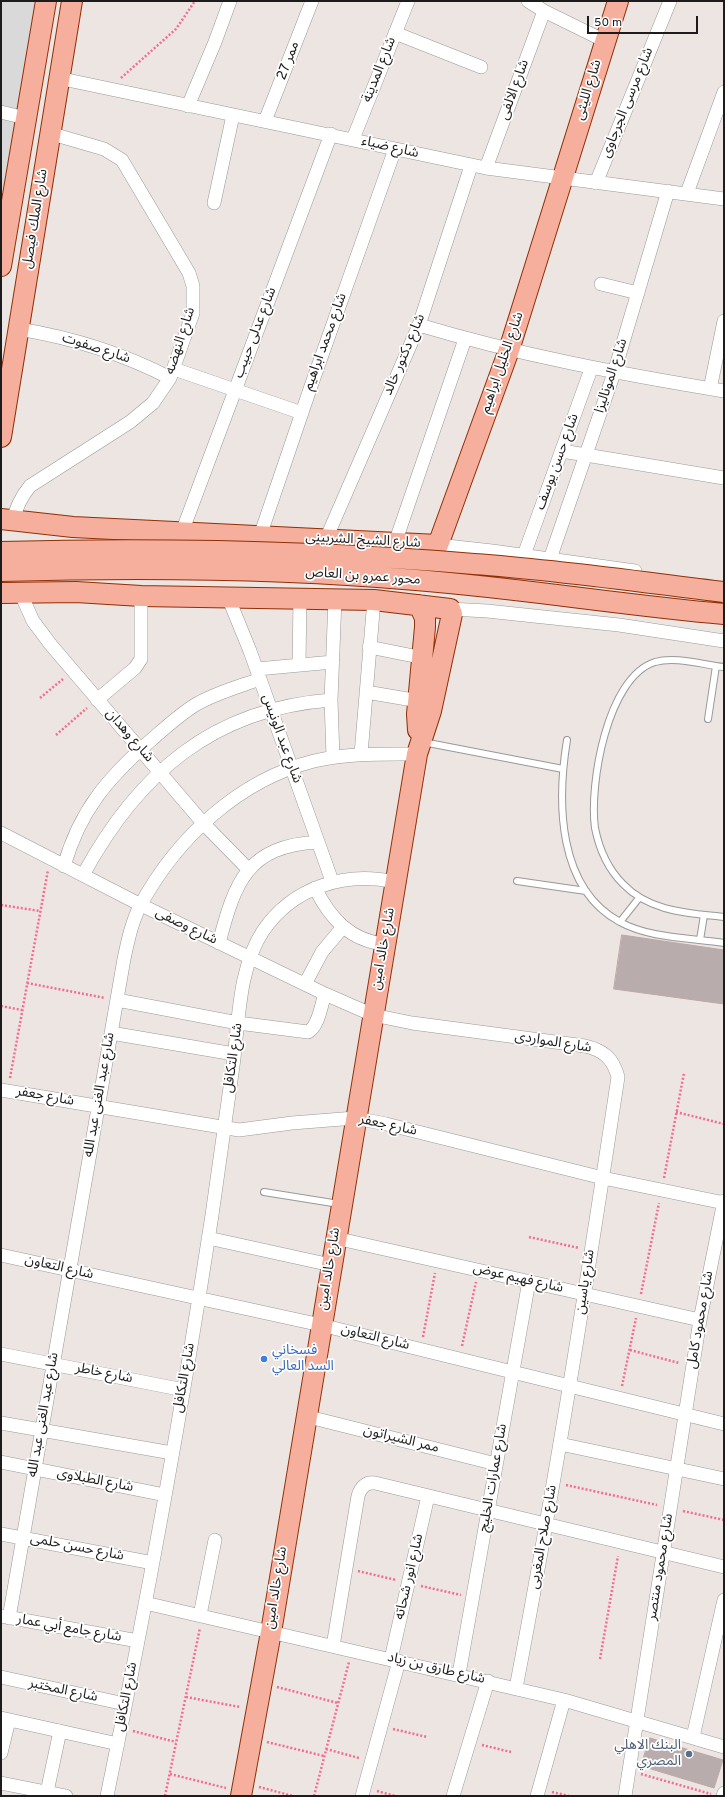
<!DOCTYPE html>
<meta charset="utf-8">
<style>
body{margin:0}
#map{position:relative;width:725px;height:1797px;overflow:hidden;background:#ede5e2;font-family:Overpass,sans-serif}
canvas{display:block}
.frame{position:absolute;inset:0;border:2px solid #1c1c1c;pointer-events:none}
.scale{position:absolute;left:587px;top:16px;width:111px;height:18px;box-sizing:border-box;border:2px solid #1c1c1c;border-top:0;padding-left:5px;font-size:12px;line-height:14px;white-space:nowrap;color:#1c1c1c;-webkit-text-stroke:3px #fff;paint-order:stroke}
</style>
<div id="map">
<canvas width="725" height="1797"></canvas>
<div class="frame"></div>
<div class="scale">50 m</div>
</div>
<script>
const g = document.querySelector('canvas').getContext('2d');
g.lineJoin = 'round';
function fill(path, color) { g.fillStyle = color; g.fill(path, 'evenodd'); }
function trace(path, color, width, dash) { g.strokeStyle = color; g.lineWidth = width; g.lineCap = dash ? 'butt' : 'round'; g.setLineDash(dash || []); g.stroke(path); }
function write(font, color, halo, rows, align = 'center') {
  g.font = font + ' Overpass,"Noto Sans Arabic",sans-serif'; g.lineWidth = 3.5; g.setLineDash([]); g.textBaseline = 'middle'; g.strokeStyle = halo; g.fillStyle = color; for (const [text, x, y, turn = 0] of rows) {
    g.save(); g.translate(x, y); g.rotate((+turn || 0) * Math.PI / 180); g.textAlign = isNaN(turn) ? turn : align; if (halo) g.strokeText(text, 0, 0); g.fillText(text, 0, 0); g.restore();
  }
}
fill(new Path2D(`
 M1,1H39L1,227Z`), '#dad9d9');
const building = new Path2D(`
 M622,935L724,950V1004L614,989Z
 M650,1738L723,1760L714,1788L641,1766Z`);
fill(building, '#b9acac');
trace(building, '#bea7a5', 1);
const service = new Path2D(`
 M724,667C703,665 676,656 655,662C607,677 589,785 595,828C599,848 608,869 623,884C650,912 688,913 724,917
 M708,719L716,666
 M567,740C557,801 557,888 620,922C648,938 692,938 724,943
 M423,742L563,769
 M517,881L586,891
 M620,922L639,898
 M700,940L704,915
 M264,1192L339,1204`);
const minor = new Path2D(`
 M528,1L544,11L605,41
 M395,33L481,67
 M58,78L486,168L724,199
 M188,106L215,42L230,1
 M1,112L25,118
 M265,121L312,1
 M353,139L408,1
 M486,168L544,11
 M596,183L670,1
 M687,193L724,92
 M214,203L233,115
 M601,284L638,293
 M419,325C519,355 621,374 724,391
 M19,329C73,338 122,353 170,378
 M174,369L302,413
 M710,389L724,321
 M562,451L724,478
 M13,521C16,507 21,497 30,486L130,422L153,403L170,378L193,313V286L189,273L122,160L104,149L49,133
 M182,532L331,134
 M260,536L310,389L395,149
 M326,539L419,325L471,166
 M395,543L465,339
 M438,545L492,551L635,571
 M524,555L591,369
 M550,559L614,373L668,191
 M21,594L33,621L51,645L203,823L249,870
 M228,597L250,651L332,881
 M450,609L487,611L619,625L724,641
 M369,647L424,658
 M299,665L300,599
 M257,669L333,662
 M366,692L419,701
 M97,700L135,668L141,659V596
 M361,754L374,600
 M333,757L331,700L335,599
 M1,833L141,905L325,994L373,1015L412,1023L585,1046C603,1050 613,1058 618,1077C587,1281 555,1485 516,1688
 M64,866C80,810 108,778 150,741C165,728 179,715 195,705C215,693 238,687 260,679
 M83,875C138,774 212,709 331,700
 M315,888C330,918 350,941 385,944
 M219,943C235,882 247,846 318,842
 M305,984L322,952L342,928
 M117,1000L238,1023L308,1032C319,1026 321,1005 325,994
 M111,1033L234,1054
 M1,1090L239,1130L292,1123L355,1118L386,1124L603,1178L724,1203
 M208,1238L331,1265
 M335,1238L700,1320
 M1,1255L321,1325L724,1424
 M1,1354L184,1390
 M305,1416L496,1464
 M1,1423L172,1453
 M560,1444L724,1479
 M1,1462L165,1495
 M1,1534L153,1563
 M145,1603L564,1700L724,1747
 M200,1615L215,1540
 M1,1616L138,1641
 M9,1618L124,959C128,940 132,921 141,904C178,837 239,780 314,761C348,753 382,754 417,754
 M333,1646L358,1496C361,1487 366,1482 375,1483L724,1567
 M391,1659L428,1496
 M459,1674L529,1281
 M1,1677L125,1704
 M1,1718L118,1744
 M693,1737L724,1600
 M1,1753L9,1720
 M1,1783L66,1796
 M47,1792L60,1731
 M107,1796C147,1603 182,1410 212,1215C219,1166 226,1116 233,1066C239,1022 238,969 263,931C293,887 345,871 395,882
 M362,1796L399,1661
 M453,1796L488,1681
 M537,1796L564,1700
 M625,1796L700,1320L724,1201
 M723,1796L724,1793`);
const primary = new Path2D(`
 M1,266L46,1
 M1,437L72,1
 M1,519L73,527L438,545L509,350L618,1
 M1,593L76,592L141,596L374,600L450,609L452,614L431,711L417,754L271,1632L241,1796
 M418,730L417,714L425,627V618L419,605`);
trace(service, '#999', 8);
trace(minor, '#999', 14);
trace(primary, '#8e2f06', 22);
trace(new Path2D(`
 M121,78L176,29L195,1
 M40,698L63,679
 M56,735L87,708
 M1,905L40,911
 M27,983L105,998
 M1,1006L22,1010
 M10,1078L48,870
 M676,1112L724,1124
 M664,1178L684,1073
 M529,1237L579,1248
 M641,1294L659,1203
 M423,1337L435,1273
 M462,1346L476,1282
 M630,1350L679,1363
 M622,1386L636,1318
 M566,1485L657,1505
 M683,1511L724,1520
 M358,1571L396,1580
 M421,1586L461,1595
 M600,1659L618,1556
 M277,1687L338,1703
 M186,1697L240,1707
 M393,1729L427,1737
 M133,1731L176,1742
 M267,1742L324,1756
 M482,1745L511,1752
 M326,1749L359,1758
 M170,1774L226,1788
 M641,1774L711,1794
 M259,1787L293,1796
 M377,1791L395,1796
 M552,1792L569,1796
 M165,1796L200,1628
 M314,1796L349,1662`), '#f36d90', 2.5, [2, 2]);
trace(service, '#fff', 6);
trace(minor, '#fff', 13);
trace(primary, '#f7af9d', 20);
const primaryBridge = new Path2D(`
 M1,552C159,548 317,551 474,564C558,570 641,582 724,592
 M1,571C138,567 279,568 416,580C519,588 621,605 724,614`);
trace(primaryBridge, '#8e2f06', 22, []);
trace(primaryBridge, '#f7af9d', 20);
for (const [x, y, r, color] of [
 [264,1359,4,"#3f7fe0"],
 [689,1754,4,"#5c6f8a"]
]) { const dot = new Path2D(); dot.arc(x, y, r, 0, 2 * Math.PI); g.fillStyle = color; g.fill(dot); trace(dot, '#fff', 1.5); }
write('14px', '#1c1c1c', '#fff', [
 ["ممر 27",289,61,-69],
 ["شارع المدينة",380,70,-68],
 ["شارع الالفى",515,90,-70],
 ["شارع الليثى",589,90,-73],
 ["شارع مرسى الجرجاوى",628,103,-68],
 ["شارع ضياء",390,148,13],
 ["شارع الملك فيصل",36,219,-81],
 ["شارع عدلى حبيب",256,333,-69],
 ["شارع النهضه",181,341,-72],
 ["شارع محمد ابراهيم",326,342,-70],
 ["شارع صفوت",96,349,18],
 ["شارع دكتور خالد",405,355,-67],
 ["شارع الخليل ابراهيم",503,363,-71],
 ["شارع الموناليزا",612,376,-72],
 ["شارع حسن يوسف",558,462,-70],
 ["شارع الشيخ الشربينى",363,541,3],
 ["محور عمرو بن العاص",363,577,4],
 ["شارع وهدان",129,736,49],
 ["شارع عبد الونيس",281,739,70],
 ["شارع وصفى",186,927,26],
 ["شارع خالد امين",384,949,-80],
 ["شارع المواردى",553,1043,9],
 ["شارع التكافل",234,1058,-82],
 ["شارع عبد الغنى عبد الله",100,1095,-80],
 ["شارع جعفر",45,1097,10],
 ["شارع جعفر",388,1126,12],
 ["شارع التعاون",59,1268,13],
 ["شارع خالد امين",330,1269,-81],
 ["شارع فهيم عوض",518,1279,13],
 ["شارع ياسين",586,1282,-81],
 ["شارع محمود كامل",701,1320,-80],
 ["شارع التعاون",375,1338,14],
 ["شارع خاطر",104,1374,11],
 ["شارع التكافل",185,1378,-80],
 ["شارع عبد الغنى عبد الله",44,1415,-80],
 ["ممر الشيراتون",401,1440,14],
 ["شارع عمارات الخليج",494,1478,-80],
 ["شارع الطبلاوى",95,1481,11],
 ["شارع صلاح المغربى",544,1537,-80],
 ["شارع حسن حلمى",77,1548,11],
 ["شارع محمود منتصر",661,1567,-81],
 ["شارع انور شحاته",410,1577,-77],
 ["شارع خالد امين",277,1588,-81],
 ["شارع جامع أبي عمار",69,1629,10],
 ["شارع طارق بن زياد",436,1669,13],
 ["شارع المختبر",63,1691,12],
 ["شارع التكافل",127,1697,-79]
]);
write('14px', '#366cbe', '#fff', [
 ["فسخاني",272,1351],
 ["السد العالي",272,1367]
], 'left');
write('14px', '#4e5e75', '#fff', [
 ["البنك الاهلي",681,1746],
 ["المصري",681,1762]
], 'right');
</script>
